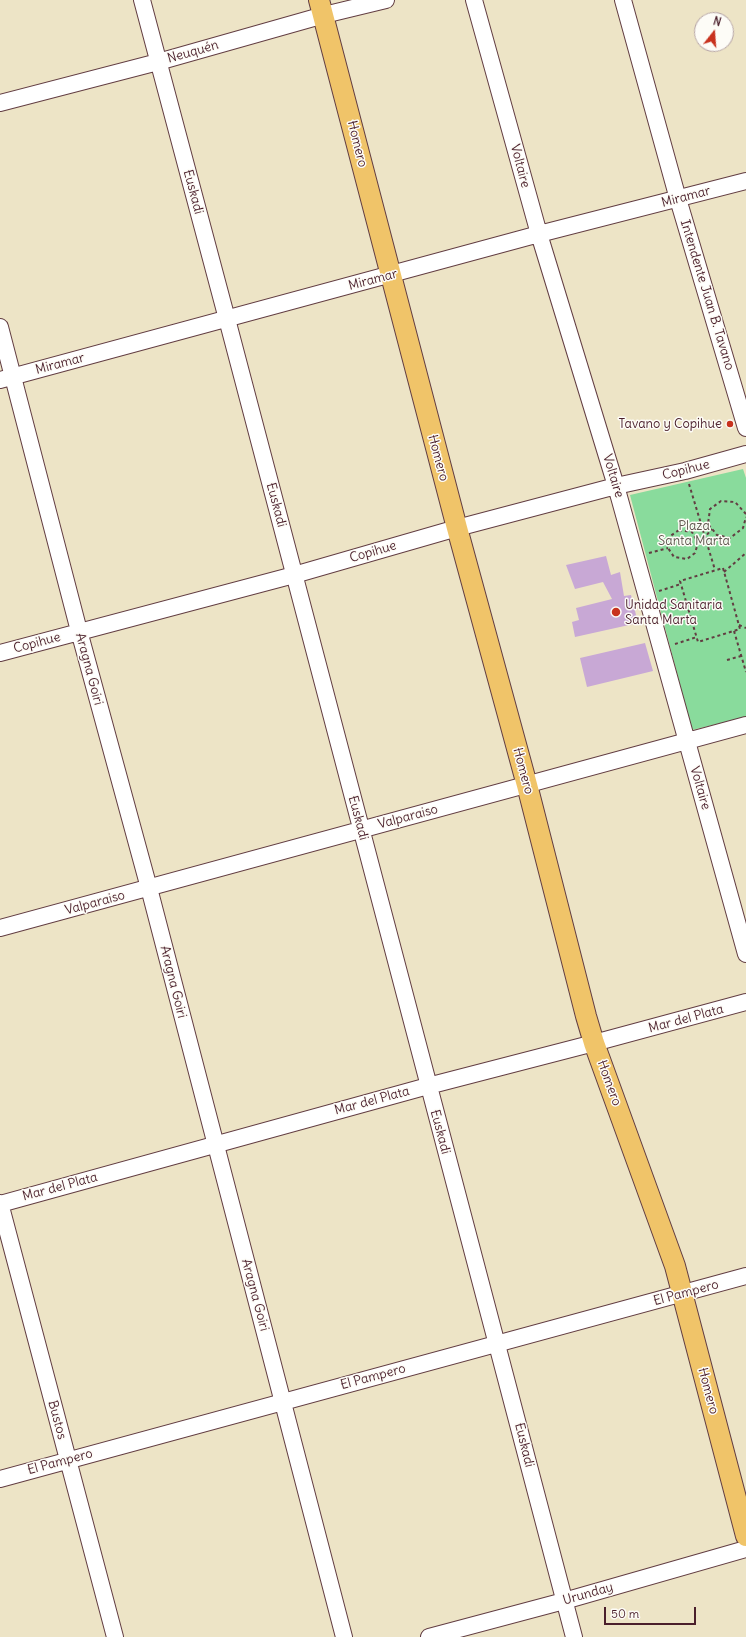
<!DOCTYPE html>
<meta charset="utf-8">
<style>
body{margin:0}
#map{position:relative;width:746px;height:1637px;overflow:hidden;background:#ede4c6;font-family:Delius,sans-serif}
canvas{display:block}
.north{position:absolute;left:694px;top:12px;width:40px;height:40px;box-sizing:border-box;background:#fdfcf7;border:1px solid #b5a4a5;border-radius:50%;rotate:17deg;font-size:11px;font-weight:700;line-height:16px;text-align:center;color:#4a1f2b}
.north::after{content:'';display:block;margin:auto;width:14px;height:18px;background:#c8321e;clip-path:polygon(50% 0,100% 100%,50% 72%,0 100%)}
.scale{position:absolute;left:604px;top:1607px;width:92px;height:18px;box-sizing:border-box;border:2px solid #4a1f2b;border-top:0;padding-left:5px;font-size:12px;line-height:14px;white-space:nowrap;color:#4a1f2b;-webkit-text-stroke:3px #fdfcf7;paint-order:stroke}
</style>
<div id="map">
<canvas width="746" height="1637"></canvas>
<div class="north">N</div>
<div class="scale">50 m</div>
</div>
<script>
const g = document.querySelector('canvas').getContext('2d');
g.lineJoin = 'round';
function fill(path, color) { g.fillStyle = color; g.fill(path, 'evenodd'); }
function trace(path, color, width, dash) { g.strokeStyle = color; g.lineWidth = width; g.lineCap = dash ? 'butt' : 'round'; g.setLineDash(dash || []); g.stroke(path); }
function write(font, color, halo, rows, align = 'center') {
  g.font = font + ' Delius,sans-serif'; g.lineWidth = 3; g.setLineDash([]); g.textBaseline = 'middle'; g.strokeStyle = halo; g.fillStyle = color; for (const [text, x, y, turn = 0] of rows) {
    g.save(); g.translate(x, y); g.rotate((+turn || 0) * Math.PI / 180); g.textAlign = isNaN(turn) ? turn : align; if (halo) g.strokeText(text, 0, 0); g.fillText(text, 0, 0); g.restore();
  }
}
fill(new Path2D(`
 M743,469L746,478V717L692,730L630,495Z`), '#89db9c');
fill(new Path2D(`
 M606,556L611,575L620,572L624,596L631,595L638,623L575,637L572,622L579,620L576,608L612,599L603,582L575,589L566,565Z
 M645,643L653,671L587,687L580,658Z`), '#c8a8d5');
const minor = new Path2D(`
 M142,0L227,319L574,1637
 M474,0L539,234L616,486L746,954
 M623,0L678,199L746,428
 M0,103L158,62L324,15L386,0
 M0,327L79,631L149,888L344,1637
 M0,380L539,234L746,181
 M0,653L294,575L457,528L616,486L685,471L746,454
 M0,928L746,725
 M0,1203L115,1637
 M0,1204L428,1086L594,1043L746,1002
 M0,1479L746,1276
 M429,1637L564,1601L746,1549`);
const major = new Path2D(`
 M319,0L457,528L527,785L586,1016L594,1043L675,1266L746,1536`);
trace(minor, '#623d42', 18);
trace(major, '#623d42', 22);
trace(new Path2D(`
 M689,484L715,570
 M746,514L735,502L721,501L710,509L708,524L717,535L730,538L743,528L746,517
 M679,530L692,532L698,543L695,553L687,559L674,557L668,548L669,537Z
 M697,541L705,537L712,529
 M649,553L668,548
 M723,568L740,629L698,642L680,581Z
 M724,572L746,553
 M659,591L681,584
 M739,625L746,628
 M734,631L746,672
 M675,644L697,637
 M727,660L741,656`), '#623d42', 2, [3, 3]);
trace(minor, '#fff', 16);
trace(major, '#f0c469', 20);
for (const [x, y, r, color] of [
 [730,424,4,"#c8321e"],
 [616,612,5,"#c8321e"]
]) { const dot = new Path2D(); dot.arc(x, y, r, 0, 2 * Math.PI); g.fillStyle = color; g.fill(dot); trace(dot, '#fdfcf7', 1.5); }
write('13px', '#4a1f2b', '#fdfcf7', [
 ["Neuquén",193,52,-16],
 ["Homero",357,144,76],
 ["Voltaire",520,166,75],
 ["Euskadi",193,192,75],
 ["Miramar",686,197,-15],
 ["Miramar",373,280,-15],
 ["Intendente Juan B. Tavano",707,295,73],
 ["Miramar",60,364,-15],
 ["Homero",438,458,75],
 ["Copihue",686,470,-14],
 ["Voltaire",613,476,73],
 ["Euskadi",276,505,75],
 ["Copihue",373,552,-16],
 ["Copihue",37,643,-15],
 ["Aragna Goiri",89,669,75],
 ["Homero",523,771,75],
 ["Voltaire",700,788,74],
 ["Valparaiso",408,817,-15],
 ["Euskadi",358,818,75],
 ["Valparaiso",95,903,-15],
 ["Aragna Goiri",173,982,76],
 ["Mar del Plata",686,1019,-15],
 ["Homero",609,1083,70],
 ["Mar del Plata",372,1101,-15],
 ["Euskadi",440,1132,75],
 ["Mar del Plata",60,1187,-15],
 ["El Pampero",686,1293,-15],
 ["Aragna Goiri",255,1295,75],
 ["El Pampero",373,1377,-15],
 ["Homero",708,1391,75],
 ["Bustos",57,1420,75],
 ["Euskadi",524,1445,76],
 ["El Pampero",60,1462,-15],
 ["Urunday",588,1594,-16]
]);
write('13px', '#4a1f2b', '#fdfcf7', [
 ["Tavano y Copihue",722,424],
 ["Unidad Sanitaria",625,605,"left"],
 ["Santa Marta",625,620,"left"]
], 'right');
write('13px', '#5d574d', '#fdfcf7', [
 ["Plaza",694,526],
 ["Santa Marta",694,541]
]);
</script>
